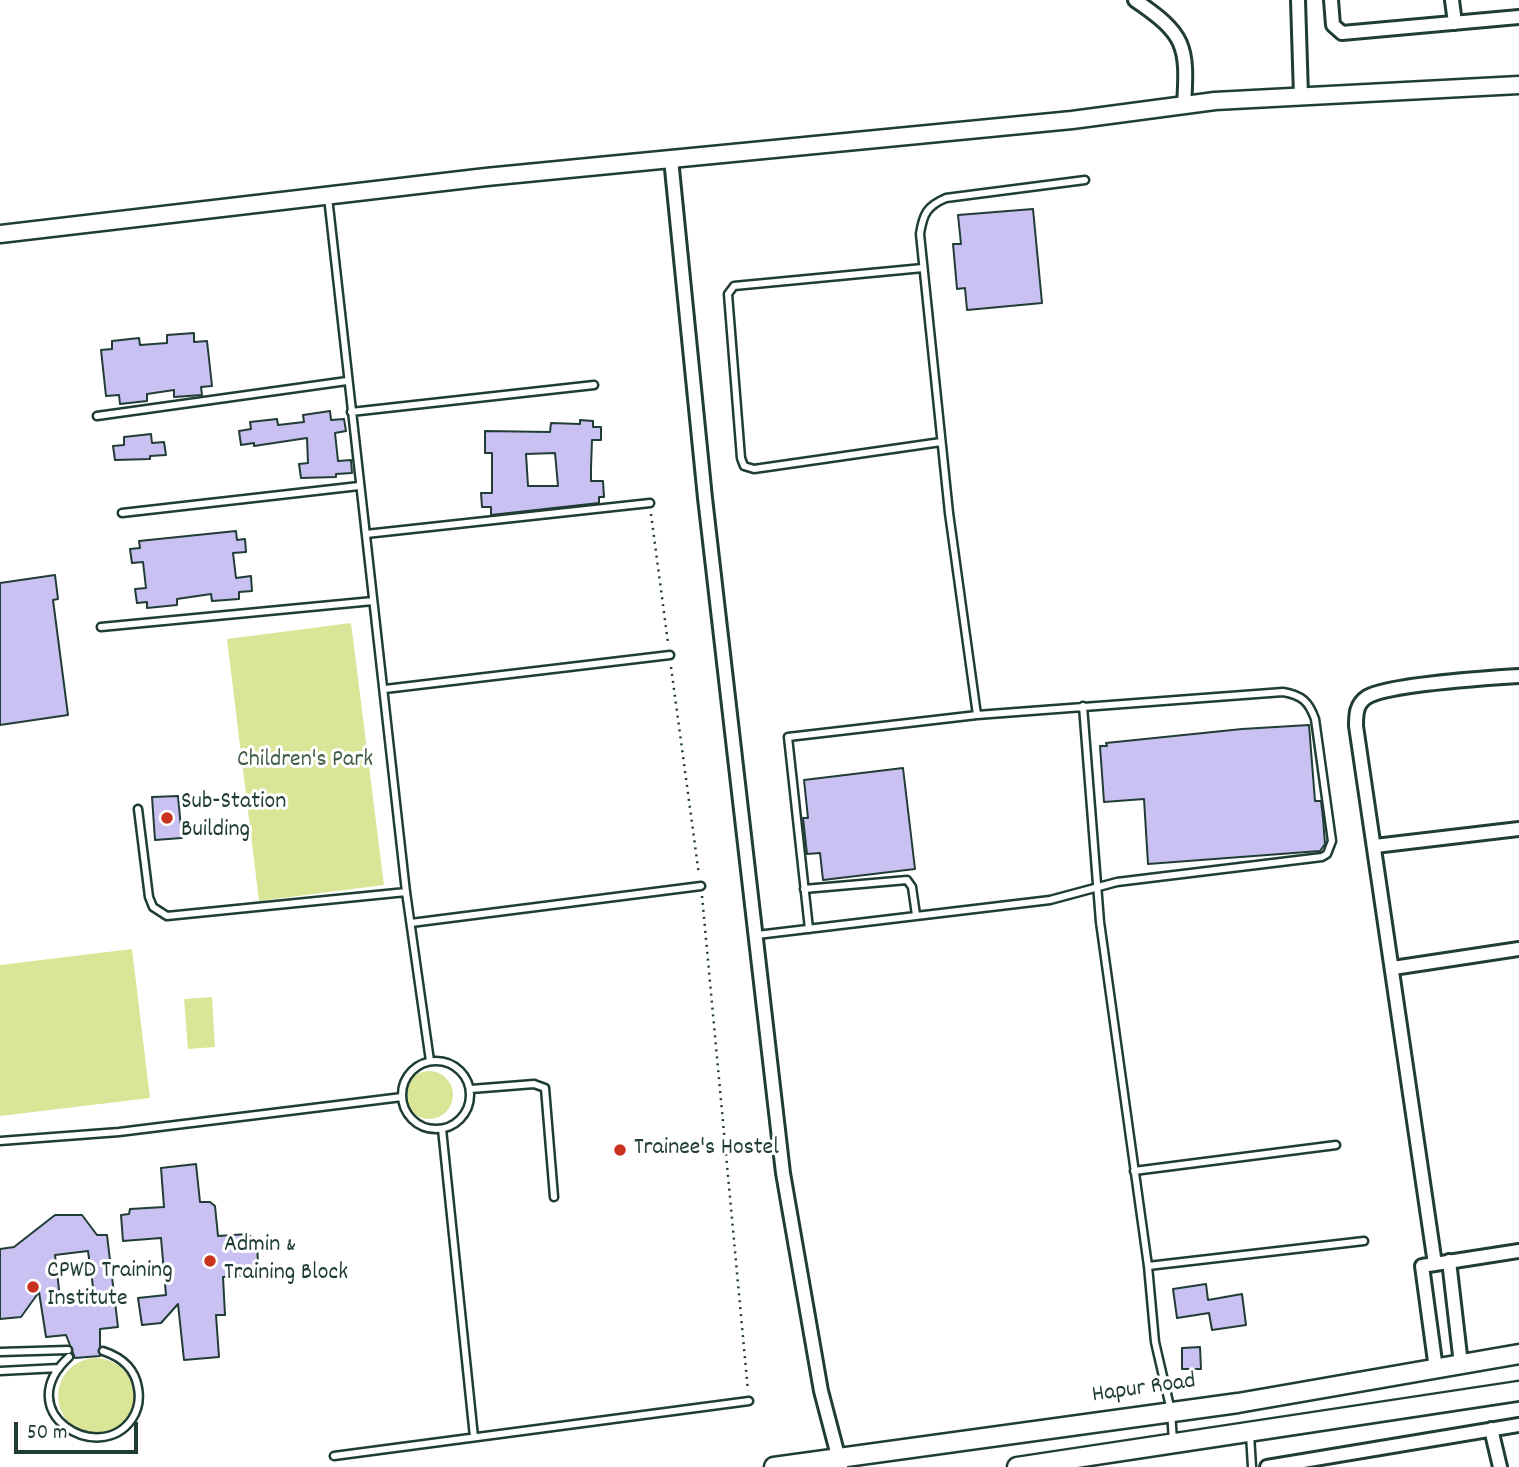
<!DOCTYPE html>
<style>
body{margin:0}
#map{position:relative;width:1519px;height:1467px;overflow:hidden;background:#fff;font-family:Dekko,sans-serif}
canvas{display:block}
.scale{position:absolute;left:14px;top:1422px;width:124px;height:32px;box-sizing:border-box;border:4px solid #1f3d34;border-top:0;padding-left:9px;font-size:21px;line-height:24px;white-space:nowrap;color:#1f3d34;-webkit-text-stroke:5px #fff;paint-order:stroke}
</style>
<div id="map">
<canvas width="1519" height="1467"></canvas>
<div class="scale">50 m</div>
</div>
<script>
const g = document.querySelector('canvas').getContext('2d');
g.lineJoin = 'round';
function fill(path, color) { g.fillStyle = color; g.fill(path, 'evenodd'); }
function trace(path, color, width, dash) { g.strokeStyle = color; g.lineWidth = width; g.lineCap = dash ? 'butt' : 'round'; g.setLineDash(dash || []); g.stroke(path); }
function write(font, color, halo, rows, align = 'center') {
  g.font = font + ' Dekko,sans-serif'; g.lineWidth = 6; g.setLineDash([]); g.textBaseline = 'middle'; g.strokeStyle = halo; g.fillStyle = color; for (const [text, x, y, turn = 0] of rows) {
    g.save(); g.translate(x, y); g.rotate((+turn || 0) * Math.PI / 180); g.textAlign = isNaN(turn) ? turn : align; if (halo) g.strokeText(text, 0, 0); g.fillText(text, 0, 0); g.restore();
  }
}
fill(new Path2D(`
 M351,623L384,885L259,901L227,639Z
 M132,949L150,1098L0,1116V965Z
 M212,997L215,1047L188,1049L184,999Z
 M405 1095a24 24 0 1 1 48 0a24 24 0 1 1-48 0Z
 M58 1396a38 38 0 1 1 76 0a38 38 0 1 1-76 0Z`), '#dae598');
const building = new Path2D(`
 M1033,209L1042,303L967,310L965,288L957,289L953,244H961L958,215Z
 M194,333V342L207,341L212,386L201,387L202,395L174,397V390L147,394V401L120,404L119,395L106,396L101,350L112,349V341L139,338L140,345L167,343V335Z
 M330,411L331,420L344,419L346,431L335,433L338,461L351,460L352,473L336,474V477L301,478L299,464L308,463L307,438L254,446V443L241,445L239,431L251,429L250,422L277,419L278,425L304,422L303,415Z
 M580,420L593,421V427H601V440H592L591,468V481H603L604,497H599V503L491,515V507H482L481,493H492V453H485V431L550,432L551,423L580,424ZM555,453L558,486H528L526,454Z
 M151,434L152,443L164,442L166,455L150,456V459L115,460L113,446L124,445V437Z
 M236,531L237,540L245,539L246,552L233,553L236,578L251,576L252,591L239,592V599L212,601L211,594L177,599V605L147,608V602L137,603L135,589L146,588L143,562L132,563L130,549L140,548L139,541Z
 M55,575L58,599L53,600L68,715L0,725V583Z
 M1309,725L1315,801H1321L1323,818L1325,844L1320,851L1148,864L1144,799L1104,802L1100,746H1107L1106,743L1242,729Z
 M903,768L915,869L823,880L820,853L807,854L803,818H808L804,780Z
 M178,796L182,838L155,840L152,797Z
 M196,1164L200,1202H210L215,1206L218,1236L248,1234L257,1243L258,1264L249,1275L223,1277L225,1315H216L219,1357L184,1360L178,1304L161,1323L142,1325L138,1298L166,1295L161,1238L123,1241L121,1215L129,1214L130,1209L164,1207L161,1168Z
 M55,1215H82L97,1235H107L118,1327L100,1329V1356L75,1358L66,1335L46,1337L39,1292L21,1317L0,1319V1249L14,1247ZM88,1251L94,1294L60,1298L55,1255Z
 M1206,1284L1208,1300L1242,1294L1246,1325L1212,1330L1209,1313L1177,1318L1173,1289Z
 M1200,1347L1201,1369H1182V1348Z`);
fill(building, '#cac1f3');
trace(building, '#1f3d34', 2);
const service = new Path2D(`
 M328,197L406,892L430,1061
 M923,268L734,286L728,294L741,458L744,466L754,469L941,442
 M351,412L594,385
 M97,416L347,381
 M122,513L359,486
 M366,534L650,503
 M101,627L373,601
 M385,689L670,655
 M1083,706L1100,922L1148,1266L1155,1342L1171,1411L1173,1441
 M977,715L949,513L920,234C923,214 927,206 946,198L1085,180
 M138,809L149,897L153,907L167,916L406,892
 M804,889L907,880L912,887L916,915
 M411,923L701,886
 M757,935L1050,900L1117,882L1322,857L1327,854L1332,841L1315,719C1309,702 1302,695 1283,692L977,715L788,737L809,929
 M402 1095a34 34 0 1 1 68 0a34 34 0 1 1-68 0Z
 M471,1089L534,1084L545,1088L554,1197
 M442,1129L474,1437
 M0,1141L119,1132L402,1097
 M1134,1171L1336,1145
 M1148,1266L1364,1241
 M0,1352L68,1350
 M69,1357C9,1412 99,1467 132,1419C138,1410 140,1399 138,1388C135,1368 121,1357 103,1351
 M0,1371L59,1368
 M1250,1434L1252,1467
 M334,1456L749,1401`);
const minor = new Path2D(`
 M1135,0C1185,34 1188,45 1184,105
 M1298,0L1301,96
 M1331,0L1333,25L1342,33L1519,17
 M1452,0L1455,23
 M671,159L705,498L783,1173L821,1391L841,1467
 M1375,846L1519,829
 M1393,968L1519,949
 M1449,1261L1461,1364
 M1435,1264L1356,726C1356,715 1356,704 1367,697C1389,684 1489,678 1519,676
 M1436,1369L1422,1266L1519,1251
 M1491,1429L1500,1467
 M1267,1467L1519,1425`);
const tertiary = new Path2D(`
 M0,234L486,177L1072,120L1215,101L1519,85`);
const secondary = new Path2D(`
 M774,1467L1238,1403L1519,1354
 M1017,1467L1519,1391`);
trace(service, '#1f3d34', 11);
trace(minor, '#1f3d34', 18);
trace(tertiary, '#1f3d34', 21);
trace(secondary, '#1f3d34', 23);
trace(new Path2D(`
 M651,514L668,643
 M671,667L699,875
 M702,896L748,1391`), '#1f3d34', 2.5, [2, 5]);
trace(service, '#fff', 6);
trace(minor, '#fff', 12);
trace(tertiary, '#fff', 16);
trace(secondary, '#fff', 18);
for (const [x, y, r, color] of [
 [167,818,7,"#c8321e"],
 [620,1150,7,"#c8321e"],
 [210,1261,7,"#c8321e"],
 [33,1287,7,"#c8321e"]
]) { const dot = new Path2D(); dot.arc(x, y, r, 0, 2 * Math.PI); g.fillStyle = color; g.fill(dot); trace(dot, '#fff', 2.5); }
write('24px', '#445f48', '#fff', [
 ["Children's Park",305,762]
]);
write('24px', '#1f3d34', '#fff', [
 ["Sub-Station",181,804],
 ["Building",181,832],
 ["Trainee's Hostel",634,1150],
 ["Admin &",224,1247],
 ["Training Block",224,1275],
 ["CPWD Training",47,1273],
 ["Institute",47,1301]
], 'left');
write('24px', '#1f3d34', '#fff', [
 ["Hapur Road",1144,1390,-8]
]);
</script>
